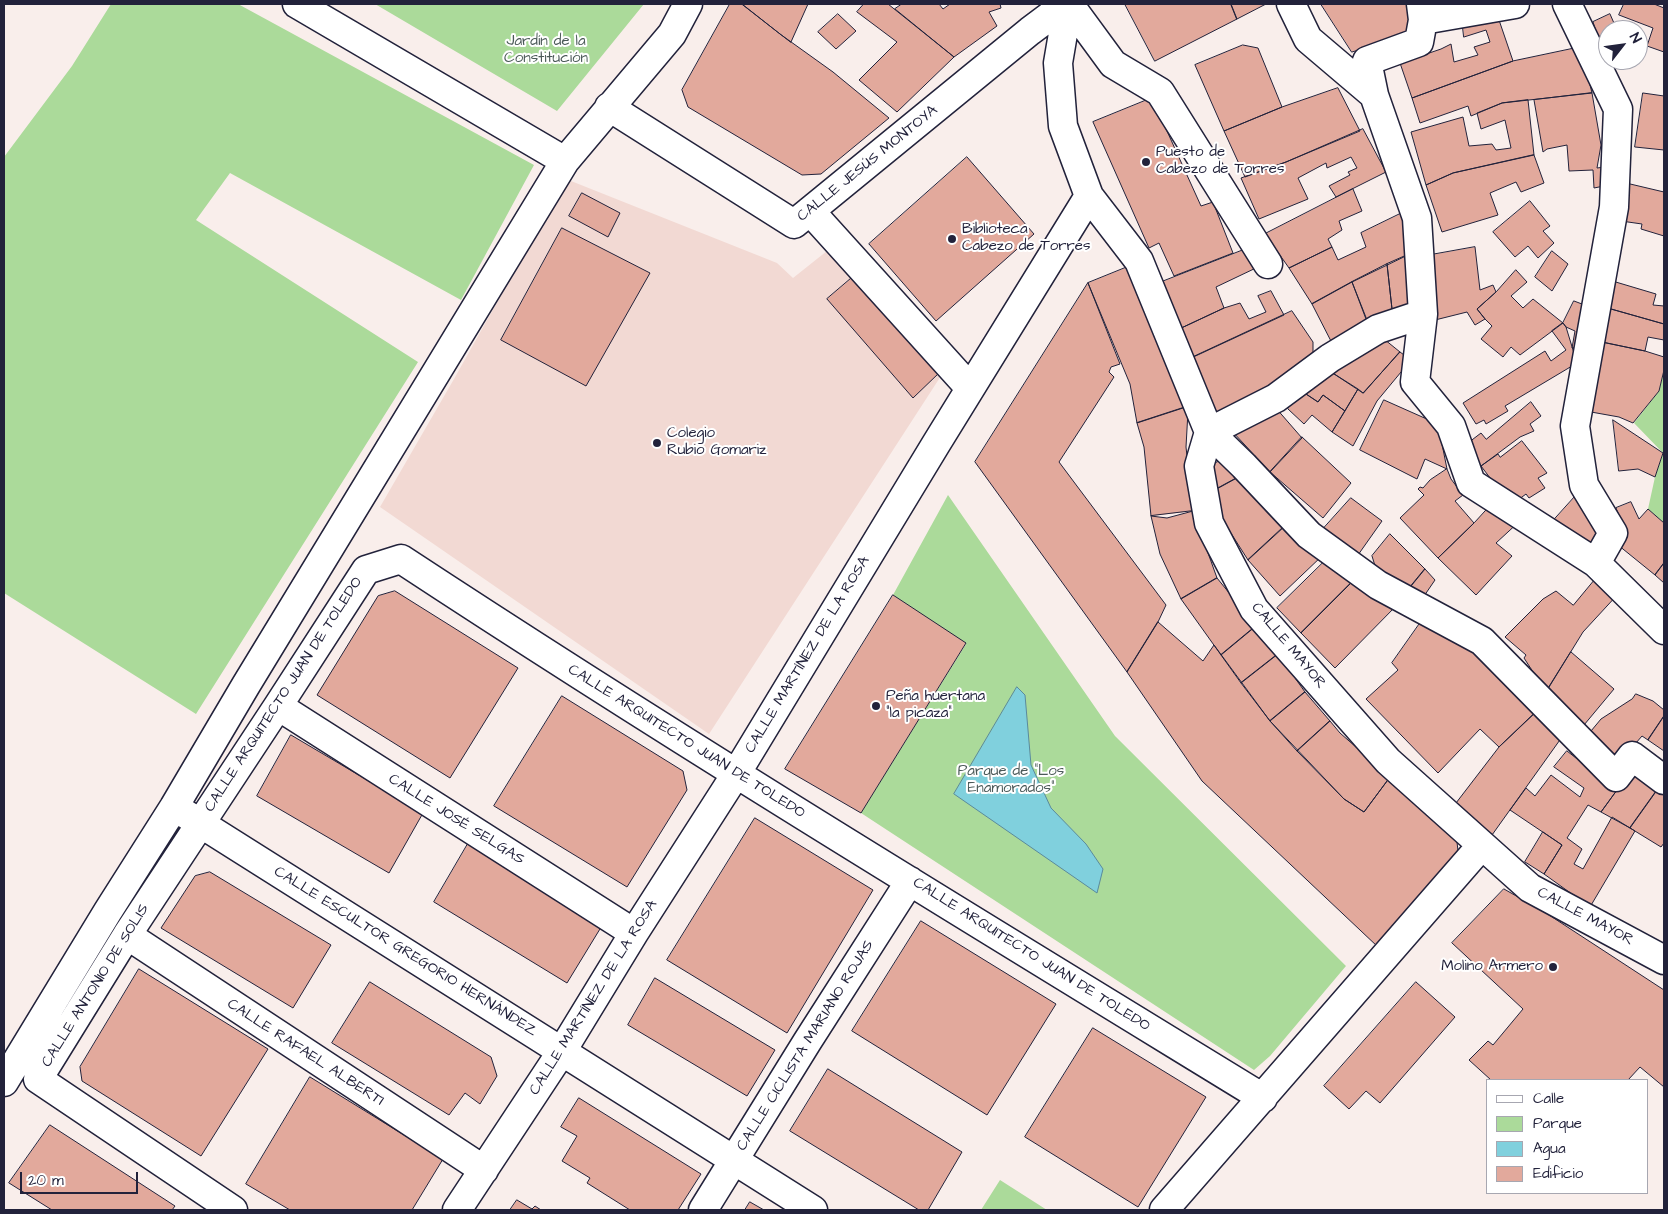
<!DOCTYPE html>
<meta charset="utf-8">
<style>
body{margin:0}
#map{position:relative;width:1668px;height:1214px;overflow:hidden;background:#f9eeeb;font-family:"Architects Daughter",sans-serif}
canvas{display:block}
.frame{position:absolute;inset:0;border:5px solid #22223b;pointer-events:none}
.legend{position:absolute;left:1486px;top:1079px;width:162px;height:115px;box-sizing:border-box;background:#fff;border:1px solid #a7a7b1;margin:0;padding:6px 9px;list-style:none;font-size:15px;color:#22223b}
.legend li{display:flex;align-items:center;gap:10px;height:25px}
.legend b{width:25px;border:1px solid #a7a7b1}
.north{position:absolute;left:1598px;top:20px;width:50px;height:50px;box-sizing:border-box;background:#fff;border:1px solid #a7a7b1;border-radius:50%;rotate:60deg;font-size:14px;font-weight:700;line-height:20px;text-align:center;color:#22223b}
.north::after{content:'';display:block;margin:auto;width:18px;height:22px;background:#22223b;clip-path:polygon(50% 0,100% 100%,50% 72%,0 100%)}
.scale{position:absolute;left:20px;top:1172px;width:118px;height:22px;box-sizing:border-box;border:2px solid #22223b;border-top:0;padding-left:6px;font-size:15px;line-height:18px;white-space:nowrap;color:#22223b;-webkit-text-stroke:4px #fff;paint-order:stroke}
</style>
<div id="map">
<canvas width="1668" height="1214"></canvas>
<div class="frame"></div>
<ul class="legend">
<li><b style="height:6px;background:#fff"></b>Calle</li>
<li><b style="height:14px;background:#abda9a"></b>Parque</li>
<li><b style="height:14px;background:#80d0dd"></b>Agua</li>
<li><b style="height:14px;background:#e2a99c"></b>Edificio</li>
</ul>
<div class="north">N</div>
<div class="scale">20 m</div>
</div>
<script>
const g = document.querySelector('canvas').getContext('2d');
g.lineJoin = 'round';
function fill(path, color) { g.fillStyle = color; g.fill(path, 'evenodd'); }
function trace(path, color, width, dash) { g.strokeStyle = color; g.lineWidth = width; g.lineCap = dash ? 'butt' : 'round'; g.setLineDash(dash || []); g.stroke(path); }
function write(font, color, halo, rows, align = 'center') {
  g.font = font + ' "Architects Daughter",sans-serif'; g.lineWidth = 4; g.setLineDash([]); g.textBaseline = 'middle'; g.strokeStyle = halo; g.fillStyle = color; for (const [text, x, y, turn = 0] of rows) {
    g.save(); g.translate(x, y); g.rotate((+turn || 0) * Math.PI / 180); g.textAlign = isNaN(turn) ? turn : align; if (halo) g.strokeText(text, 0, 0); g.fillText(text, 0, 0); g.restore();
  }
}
fill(new Path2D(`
 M571,181L777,263L793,278L832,247L939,373V379L709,734L380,507L454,379L555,199Z`), '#f2d9d3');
fill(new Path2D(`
 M111,4H238L534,165L461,300L230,173L196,220L418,362L196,714L4,593V157L72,66Z
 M375,4H644L557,111Z
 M1664,370V523L1648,509L1655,477L1663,453L1634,423L1659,391Z
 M948,495L1115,736L1346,966L1270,1056L1254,1070L861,813L966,644L893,595Z
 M1000,1180L1047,1210H981Z`), '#abda9a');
const water = new Path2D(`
 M1017,687L1025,695L1031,765L1051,808L1086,844L1103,869L1097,893L954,794Z`);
fill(water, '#80d0dd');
trace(water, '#5a8a9c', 1);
const building = new Path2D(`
 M730,4H742L780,34L833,72L889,118L821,174L802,175L688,107L682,90Z
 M742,4H808L791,42Z
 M864,4H888L954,57L897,112L859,80L897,42L857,12Z
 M902,4H939L943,9L950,4H1000L1001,8L989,12L997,26L954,57L895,9Z
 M1125,4H1231L1237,19L1155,61Z
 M1231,4H1266L1237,19Z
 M1321,4H1414L1417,32L1352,52Z
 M1624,4H1654L1664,8V52L1647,46L1653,28L1619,15Z
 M838,14L856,31L836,49L818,32Z
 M1610,14L1617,30H1608V36L1599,41L1593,22Z
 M1462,19L1499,20L1513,61L1412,98L1400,63L1441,49L1451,44L1454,62L1478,55L1474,47L1490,42L1486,30L1464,37Z
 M1243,45L1258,48L1282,107L1224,131L1195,65Z
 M1581,47L1592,93L1502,103L1471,116L1468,106L1420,123L1412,98L1513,61Z
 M1338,88L1360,131L1286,162L1245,177L1224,131L1282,107Z
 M1592,93L1601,145L1597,168L1605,167L1604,186L1594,188L1593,170L1569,171L1567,145L1547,149L1543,152L1534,100Z
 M1643,93L1664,96V150L1635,147Z
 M1152,98L1201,206L1213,202L1233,253L1174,276L1159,243L1149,248L1093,122Z
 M1528,100L1534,155L1453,173L1426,185L1411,132L1463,117L1469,146L1492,144L1496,150L1511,148L1505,120L1481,129L1477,113L1502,103Z
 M1363,129L1386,172L1336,197L1329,186L1350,175L1348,172L1357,168L1351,157L1327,168L1326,163L1298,178L1308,199L1259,219L1241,178L1286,162Z
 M1534,155L1544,183L1521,192L1516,182L1490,193L1498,215L1442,232L1426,185L1453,173Z
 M967,157L1034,234L936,321L869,244Z
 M1626,183L1664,192V236L1641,229L1642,224L1621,221Z
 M1353,189L1362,211L1339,221L1342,230L1328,239L1332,247L1289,268L1265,234Z
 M582,193L620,213L608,237L569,216Z
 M1530,201L1550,226L1543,231L1554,243L1538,258L1528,246L1515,257L1493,232Z
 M1402,213L1412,253L1352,282L1312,304L1289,268L1332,247L1338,260L1366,247L1361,233Z
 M562,228L650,273L586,386L501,340Z
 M1475,247L1480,290L1493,285L1496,292L1477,309L1485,319L1475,325L1467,312L1435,320L1425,256Z
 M1246,249L1258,267L1216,287L1224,308L1177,330L1159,283Z
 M1552,251L1568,264L1552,291L1535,277Z
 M1412,253L1414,309H1392L1387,264Z
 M1387,264L1392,309L1367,320L1352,282Z
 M1130,266L1186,407L1137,423L1130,384L1088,283Z
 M1516,270L1527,282L1511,296L1523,308L1533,299L1563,323L1520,355L1511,347L1503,357L1481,339L1492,326L1485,319L1477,309L1496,292Z
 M854,276L939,373L913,398L827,299Z
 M1609,280L1656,294L1653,305L1664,306V324L1604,307Z
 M1352,282L1369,327L1334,347L1312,304Z
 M1088,283L1120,364L1111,367L1109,372L1114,377L1059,462L1166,605L1158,622L1127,672L975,462Z
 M1271,291L1284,315L1189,359L1177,330L1224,308L1240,303L1249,319L1266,312L1258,296Z
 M1574,301L1590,307L1579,347L1572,348L1575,331L1566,327L1563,323Z
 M1604,307L1664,324V340L1648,337L1645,351L1597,341Z
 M1292,311L1313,342V358L1221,420L1189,359Z
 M1563,323L1566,327L1577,363L1505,406L1508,411L1486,424L1484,420L1476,424L1463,403L1545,351L1551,361L1566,350L1552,331Z
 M1379,335L1400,352L1363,393L1328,370Z
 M1597,341L1645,351L1664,357V370L1659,391L1633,423L1619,417L1591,412Z
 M1400,352L1411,360L1377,401L1353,446L1332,432L1358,389L1363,393Z
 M1328,370L1358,389L1345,411L1323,395L1318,402L1300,390Z
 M1300,390L1318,402L1323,395L1345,411L1332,432L1312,415L1304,424L1288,409Z
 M1384,400L1438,424L1447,469L1425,459L1417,479L1360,450Z
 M1531,402L1541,416L1530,424L1534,431L1520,437L1481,466L1464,446L1481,433L1486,439Z
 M1186,407L1188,411L1186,447L1193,511L1167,518L1151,516L1144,447L1137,423Z
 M1275,407L1302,438L1270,472L1231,430Z
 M1613,420L1663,453L1655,477L1638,469L1619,471Z
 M1302,437L1351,483L1323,518L1270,472Z
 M1522,441L1547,473L1538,478L1545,488L1529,498L1526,494L1514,503L1506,499L1481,466L1498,454L1500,457Z
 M1229,456L1246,473L1213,491L1210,466Z
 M1447,469L1451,479L1463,495L1455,501L1474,523L1438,558L1400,518L1424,495L1418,489L1420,487L1423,488L1430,480Z
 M1246,473L1285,526L1248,560L1220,516L1213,491Z
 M1580,491L1606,535L1590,553L1553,521Z
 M1351,498L1382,521L1358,555L1324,528Z
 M1631,502L1639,519L1648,509L1664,523V563L1655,575L1618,545L1626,535L1616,508Z
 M1491,505L1521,520L1496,543L1512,556L1476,595L1438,558L1474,523Z
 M1193,511L1217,578L1181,599L1160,554L1151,516Z
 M1289,522L1323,555L1280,596L1248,560Z
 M1390,534L1425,569L1407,591L1376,569L1372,556Z
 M1329,557L1355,579L1301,633L1277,608Z
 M1664,563V583L1655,575Z
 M1425,569L1435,580L1422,599L1407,591Z
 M1598,576L1619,593L1583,632L1546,692L1524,658L1526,655L1505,637L1543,599L1556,591L1573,605Z
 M1357,577L1397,605L1335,668L1301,633Z
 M1217,578L1256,626L1221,655L1181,599Z
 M395,591L518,668L450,778L317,695L378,596Z
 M893,595L966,643L861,813L785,769Z
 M1423,619L1487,659L1536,712L1499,747L1480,729L1438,773L1366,699L1398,670L1392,663Z
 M1158,622L1203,661L1214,645L1270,721L1344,799L1364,812L1390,777L1456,833L1459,860L1378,947L1202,781L1127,672Z
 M1256,626L1278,654L1241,683L1221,655Z
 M1571,652L1614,689L1584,725L1546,692Z
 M1278,654L1305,692L1270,721L1241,683Z
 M1305,692L1330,721L1297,751L1270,721Z
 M1636,694L1653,701L1664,710V716L1648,740L1642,736L1616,766L1586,737L1601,719L1632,699Z
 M562,696L683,771L687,790L627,887L494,806Z
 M1536,712L1562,737L1492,835L1456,803L1499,747Z
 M1664,716V751L1648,740Z
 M1330,721L1340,733L1390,777L1364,812L1344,799L1297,751Z
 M291,735L423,813L389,873L257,796Z
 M1567,751L1617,790L1601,812L1588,805L1567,838L1582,849L1574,864L1583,869L1612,817L1635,831L1590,907L1544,874L1562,845L1510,810L1526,788L1535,796L1551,775L1580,797L1584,788L1554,767Z
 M1637,768L1660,786L1630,828L1601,812L1617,790Z
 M1660,786L1664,790V843L1661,847L1630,828Z
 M755,818L873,890L787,1033L667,960Z
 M1543,832L1562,845L1544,874L1525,862Z
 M469,842L603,924L567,983L434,902Z
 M210,872L331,945L293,1008L161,928L195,876Z
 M1504,889L1546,913L1664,990V1087L1640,1067L1628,1080H1491L1469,1060L1488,1041L1493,1045L1523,1009L1452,943Z
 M921,921L1056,1004L987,1115L852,1031Z
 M139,969L268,1049L201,1156L82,1081L80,1067Z
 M655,978L775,1050L747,1096L628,1025Z
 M370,982L491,1057L497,1076L480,1104L465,1093L449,1115L332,1043Z
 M1416,982L1455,1017L1380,1103L1366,1091L1349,1109L1324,1086Z
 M1093,1028L1206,1097L1138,1207L1025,1137Z
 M828,1069L962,1152L928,1210H919L790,1131Z
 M310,1077L443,1159L412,1210H290L246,1184Z
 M579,1098L701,1174L678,1210H630L587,1183L590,1178L562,1161L577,1136L561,1127Z
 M50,1125L175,1206L172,1210H52L9,1183Z
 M517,1200L532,1209L535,1206L541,1210H510Z
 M750,1202L764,1210H745Z`);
fill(building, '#e2a99c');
trace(building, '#22223b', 1);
const street = new Path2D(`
 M297,4L565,161
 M1068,4L1058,63L1063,126L1089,196L1139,261L1209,432L1199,466L1209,523L1254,609L1388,761L1530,888L1664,960
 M1069,4L1113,64L1160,92L1268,264
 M1291,4L1308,39L1374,95L1417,218L1423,314L1415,382L1451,426L1471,483L1596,563L1664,630
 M1567,4L1618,109L1614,207L1575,426L1584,485L1613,533L1596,563
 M1423,20L1515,4
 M1374,95L1367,61L1419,42L1423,20L1421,4
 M609,107L794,224L1030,31L1066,4
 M810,211L970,388
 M1423,314L1378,329L1330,358L1276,398L1209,432L1244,466L1309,535L1378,585L1482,641L1616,777L1632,756L1664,780
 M278,706L634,933
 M184,813L813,1210
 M127,935L484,1170
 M4,1082L108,911L174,807L246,685L565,161L672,34L688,4
 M233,1210L38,1079L127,935L278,706L366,570L401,559C684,745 974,921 1263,1098
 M457,1210L562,1051L634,933L736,774L936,444L1089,196
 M703,1210L807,1042L910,881
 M1164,1210L1482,845`);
trace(street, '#22223b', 31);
trace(street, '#fff', 28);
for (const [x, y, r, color] of [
 [1146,162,5,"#22223b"],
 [952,239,5,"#22223b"],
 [657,443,5,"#22223b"],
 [876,706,5,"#22223b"],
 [1553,967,5,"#22223b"]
]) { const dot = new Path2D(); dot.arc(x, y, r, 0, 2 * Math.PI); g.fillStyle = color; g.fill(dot); trace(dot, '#fff', 2); }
write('15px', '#4b5958', '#fff', [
 ["Jardín de la",546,42],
 ["Constitución",546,59],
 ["Parque de \"Los",1011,772],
 ["Enamorados\"",1011,789]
]);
write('15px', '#22223b', '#fff', [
 ["Puesto de",1156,153],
 ["Cabezo de Torres",1156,170],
 ["Biblioteca",962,230],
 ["Cabezo de Torres",962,247],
 ["Colegio",667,434],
 ["Rubio Gomariz",667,451],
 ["Peña huertana",886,697],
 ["\"la picaza\"",886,714],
 ["Molino Armero",1543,967,"right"]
], 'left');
write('15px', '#22223b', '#fff', [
 ["CALLE JESÚS MONTOYA",868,164,-39],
 ["CALLE MAYOR",1288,646,50],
 ["CALLE MARTÍNEZ DE LA ROSA",808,655,-59],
 ["CALLE ARQUITECTO JUAN DE TOLEDO",284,695,-57],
 ["CALLE ARQUITECTO JUAN DE TOLEDO",686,742,32],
 ["CALLE JOSÉ SELGAS",456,820,32],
 ["CALLE MAYOR",1585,917,28],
 ["CALLE ESCULTOR GREGORIO HERNÁNDEZ",405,952,32],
 ["CALLE ARQUITECTO JUAN DE TOLEDO",1031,955,32],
 ["CALLE ANTONIO DE SOLIS",96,986,-58],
 ["CALLE MARTÍNEZ DE LA ROSA",594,998,-58],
 ["CALLE CICLISTA MARIANO ROJAS",806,1046,-58],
 ["CALLE RAFAEL ALBERTI",305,1053,33]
]);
</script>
